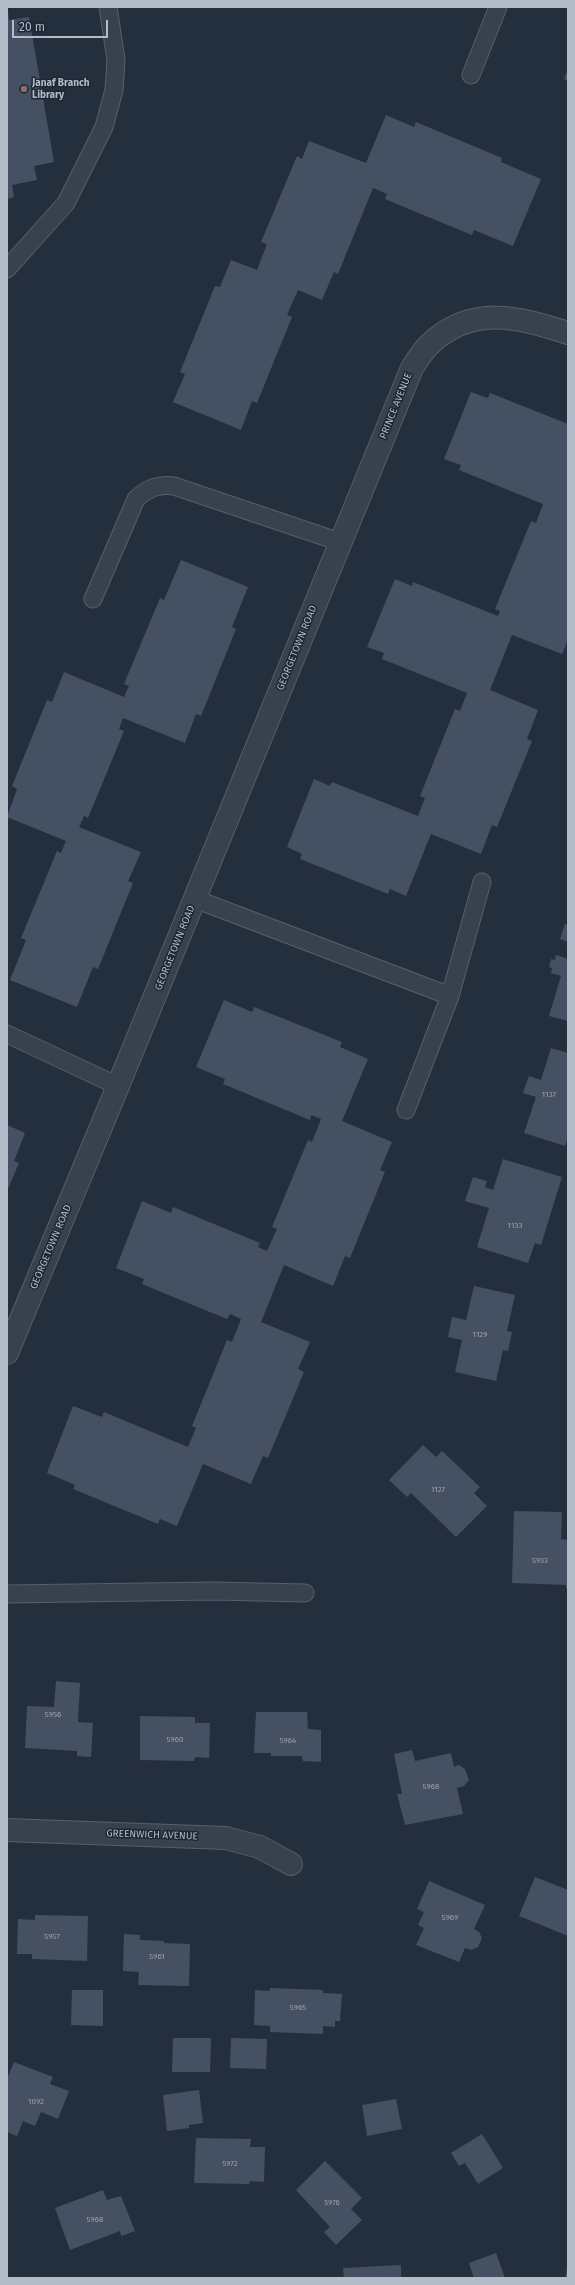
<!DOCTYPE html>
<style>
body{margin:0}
#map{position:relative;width:575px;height:2285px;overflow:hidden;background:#242f3e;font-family:"Fira Sans",sans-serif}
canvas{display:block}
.frame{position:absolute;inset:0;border:8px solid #b4bcc9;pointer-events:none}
.scale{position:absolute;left:12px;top:20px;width:96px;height:18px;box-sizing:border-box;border:2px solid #b4bcc9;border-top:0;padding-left:5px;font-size:12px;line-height:14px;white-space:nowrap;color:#b4bcc9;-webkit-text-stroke:3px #1d2633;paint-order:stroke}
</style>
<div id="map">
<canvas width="575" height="2285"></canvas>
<div class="frame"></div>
<div class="scale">20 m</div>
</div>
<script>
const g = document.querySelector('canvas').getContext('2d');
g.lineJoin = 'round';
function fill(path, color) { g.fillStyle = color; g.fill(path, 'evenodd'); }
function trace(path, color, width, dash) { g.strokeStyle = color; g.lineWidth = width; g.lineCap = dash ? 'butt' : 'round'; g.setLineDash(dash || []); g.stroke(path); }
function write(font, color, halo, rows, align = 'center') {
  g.font = font + ' "Fira Sans",sans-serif'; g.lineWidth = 3; g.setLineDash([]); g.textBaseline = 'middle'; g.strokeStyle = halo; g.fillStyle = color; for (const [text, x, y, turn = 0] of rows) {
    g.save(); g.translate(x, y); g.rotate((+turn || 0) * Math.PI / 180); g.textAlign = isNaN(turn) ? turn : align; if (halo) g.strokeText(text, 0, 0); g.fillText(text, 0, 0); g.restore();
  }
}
fill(new Path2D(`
 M8,10L9,20L29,17L54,162L34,166L37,180L12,185L14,197L7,199Z
 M568,69V81L564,79Z
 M386,115L414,127L416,122L502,158L501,162L541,179L513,246L474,230L472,235L416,212L385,199L387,194L373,188L338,274L334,272L322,300L298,290L287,315L292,317L257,403L252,401L241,430L173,402L185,374L180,372L215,286L220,287L231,260L257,270L267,244L261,242L297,156L302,159L309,141L366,163Z
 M471,392L488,398L490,393L568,424V640L562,654L512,635L490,690L538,710L527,739L532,741L497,827L492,825L481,854L431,834L406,896L390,889L388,894L300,859L302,854L287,847L314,779L330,786L332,782L418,816L425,798L420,796L455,709L460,711L467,693L382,659L384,653L367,647L395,579L412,586L413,582L498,616L500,611L495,609L531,521L536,523L543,504L459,470L461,465L444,459Z
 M181,560L248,587L232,627L236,629L201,716L196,714L185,743L123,718L119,729L124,731L88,818L84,816L79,827L141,852L128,881L133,883L98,969L93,967L77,1007L10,980L26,940L21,938L57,851L61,853L66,841L7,817L17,789L12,786L47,700L52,702L64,672L124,697L129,686L124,684L160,598L164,600Z
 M565,924L568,925V942L560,939Z
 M556,955L568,959V1021L549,1016L561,976L551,973L552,968L549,967L551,959L555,960Z
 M224,1000L252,1012L254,1007L342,1042L340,1047L368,1059L342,1121L392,1142L380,1170L385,1172L350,1258L345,1256L333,1286L284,1265L261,1322L310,1342L298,1369L304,1372L268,1458L263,1456L251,1484L203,1464L177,1526L160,1519L158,1524L73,1489L75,1485L47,1473L73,1406L102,1417L104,1412L188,1447L196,1428L192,1426L216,1367L227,1340L232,1342L241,1319L230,1314L227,1319L200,1308L142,1284L144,1279L116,1268L142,1201L171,1213L173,1207L260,1243L258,1247L267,1251L277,1229L272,1227L308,1140L312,1142L321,1119L311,1115L310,1120L223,1084L225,1079L196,1067Z
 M551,1048L568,1053V1137L565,1146L524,1133L536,1097L523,1093L529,1076L541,1080Z
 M7,1125L25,1133L14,1161L19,1163L7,1191Z
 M503,1159L562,1177L541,1245L535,1243L528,1263L477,1247L489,1208L465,1201L473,1177L487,1181L485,1187L493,1190Z
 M474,1286L515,1295L507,1331L512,1332L508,1351L503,1350L496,1381L455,1372L462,1340L448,1337L452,1317L466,1320Z
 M423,1445L436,1457L442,1451L480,1487L474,1493L487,1506L456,1537L411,1493L407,1497L389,1480Z
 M514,1511L562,1512L561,1539L568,1540V1588H566V1585L512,1583Z
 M56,1681L80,1683L78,1722L93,1723L91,1757L77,1756V1751L25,1748L27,1706L54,1707Z
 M256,1712H307L308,1729L321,1730V1762L303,1761L302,1756H271V1753H254Z
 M140,1716L195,1717V1723H210L209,1758L195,1757L194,1761L140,1760Z
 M412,1750L415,1761L451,1753L454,1767L459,1765L465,1769L469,1780L464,1786L457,1788L463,1814L405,1825L397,1794H402L394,1754Z
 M535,1877L568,1890V1936L519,1916Z
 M429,1881L485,1905L474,1929L479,1932L482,1938L478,1947L471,1950L465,1948L459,1962L416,1945L424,1928L418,1925L424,1912L417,1909Z
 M35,1915L88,1916L87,1961L32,1959V1954H17L18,1919L35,1920Z
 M124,1934L140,1935V1940L164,1941V1943L190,1944L189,1986L138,1985L139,1972L123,1971Z
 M270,1988L323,1990V1993L342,1994L340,2021H335V2027L323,2026V2034L270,2032V2026L254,2025L255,1990L270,1991Z
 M72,1990H103V2026L71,2025Z
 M173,2038H211L210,2072H172Z
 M231,2038L267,2039L266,2069L230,2068Z
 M14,2062L53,2077L50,2084L69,2091L58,2119L41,2112L35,2126L23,2121L17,2136L7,2132V2079Z
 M199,2090L203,2123L189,2125V2128L167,2131L163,2095Z
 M396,2099L402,2129L367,2136L362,2105Z
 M482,2134L503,2168L478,2184L465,2163L459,2166L451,2153Z
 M196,2138L251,2139L250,2147H265L264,2182L250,2181L249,2184L194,2183Z
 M325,2161L362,2198L351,2209L362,2220L336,2245L324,2232L330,2227L296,2190Z
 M103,2190L107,2200L121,2196L135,2231L121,2236L120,2231L70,2250L55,2208Z
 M496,2253L505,2278H474L469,2263Z
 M401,2265V2278H344L343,2268Z
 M567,2267L568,2278H565Z`), '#455162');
const lane = new Path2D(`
 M471,75L498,7
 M7,269L66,203L104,127L114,90L116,60L108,7
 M93,599L136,499C148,488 158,484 174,486L340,542
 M195,899L450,996
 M7,1034L118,1086
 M406,1110L450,996L482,882
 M7,1594L213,1591L305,1593`);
const street = new Path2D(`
 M7,1353L118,1086L412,368C417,360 422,352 429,345C472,304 518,317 568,333
 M7,1830L226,1838L260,1847L291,1864`);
trace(lane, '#565f6c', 19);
trace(street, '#565f6c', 24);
trace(lane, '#38414e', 17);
trace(street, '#38414e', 22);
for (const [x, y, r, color] of [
 [24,89,4,"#8d6e63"]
]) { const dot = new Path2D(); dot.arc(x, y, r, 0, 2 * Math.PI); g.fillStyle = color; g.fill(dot); trace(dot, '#1d2633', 1.5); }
write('8px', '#98a1af', null, [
 ["1137",549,1095],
 ["1133",515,1226],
 ["1129",480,1335],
 ["1127",438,1490],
 ["5933",540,1561],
 ["5956",53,1715],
 ["5960",175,1740],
 ["5964",288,1741],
 ["5968",431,1787],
 ["5969",450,1918],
 ["5957",52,1937],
 ["5961",157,1957],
 ["5965",298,2008],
 ["1092",36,2102],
 ["5972",230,2164],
 ["5976",332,2203],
 ["5968",95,2220]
]);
write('bold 10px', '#b4bcc9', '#1d2633', [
 ["Janaf Branch",32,83],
 ["Library",32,95]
], 'left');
write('10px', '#b4bcc9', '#1d2633', [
 ["PRINCE AVENUE",396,406,-68],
 ["GEORGETOWN ROAD",297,648,-68],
 ["GEORGETOWN ROAD",175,948,-68],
 ["GEORGETOWN ROAD",51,1247,-67],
 ["GREENWICH AVENUE",152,1835,2]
]);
</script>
